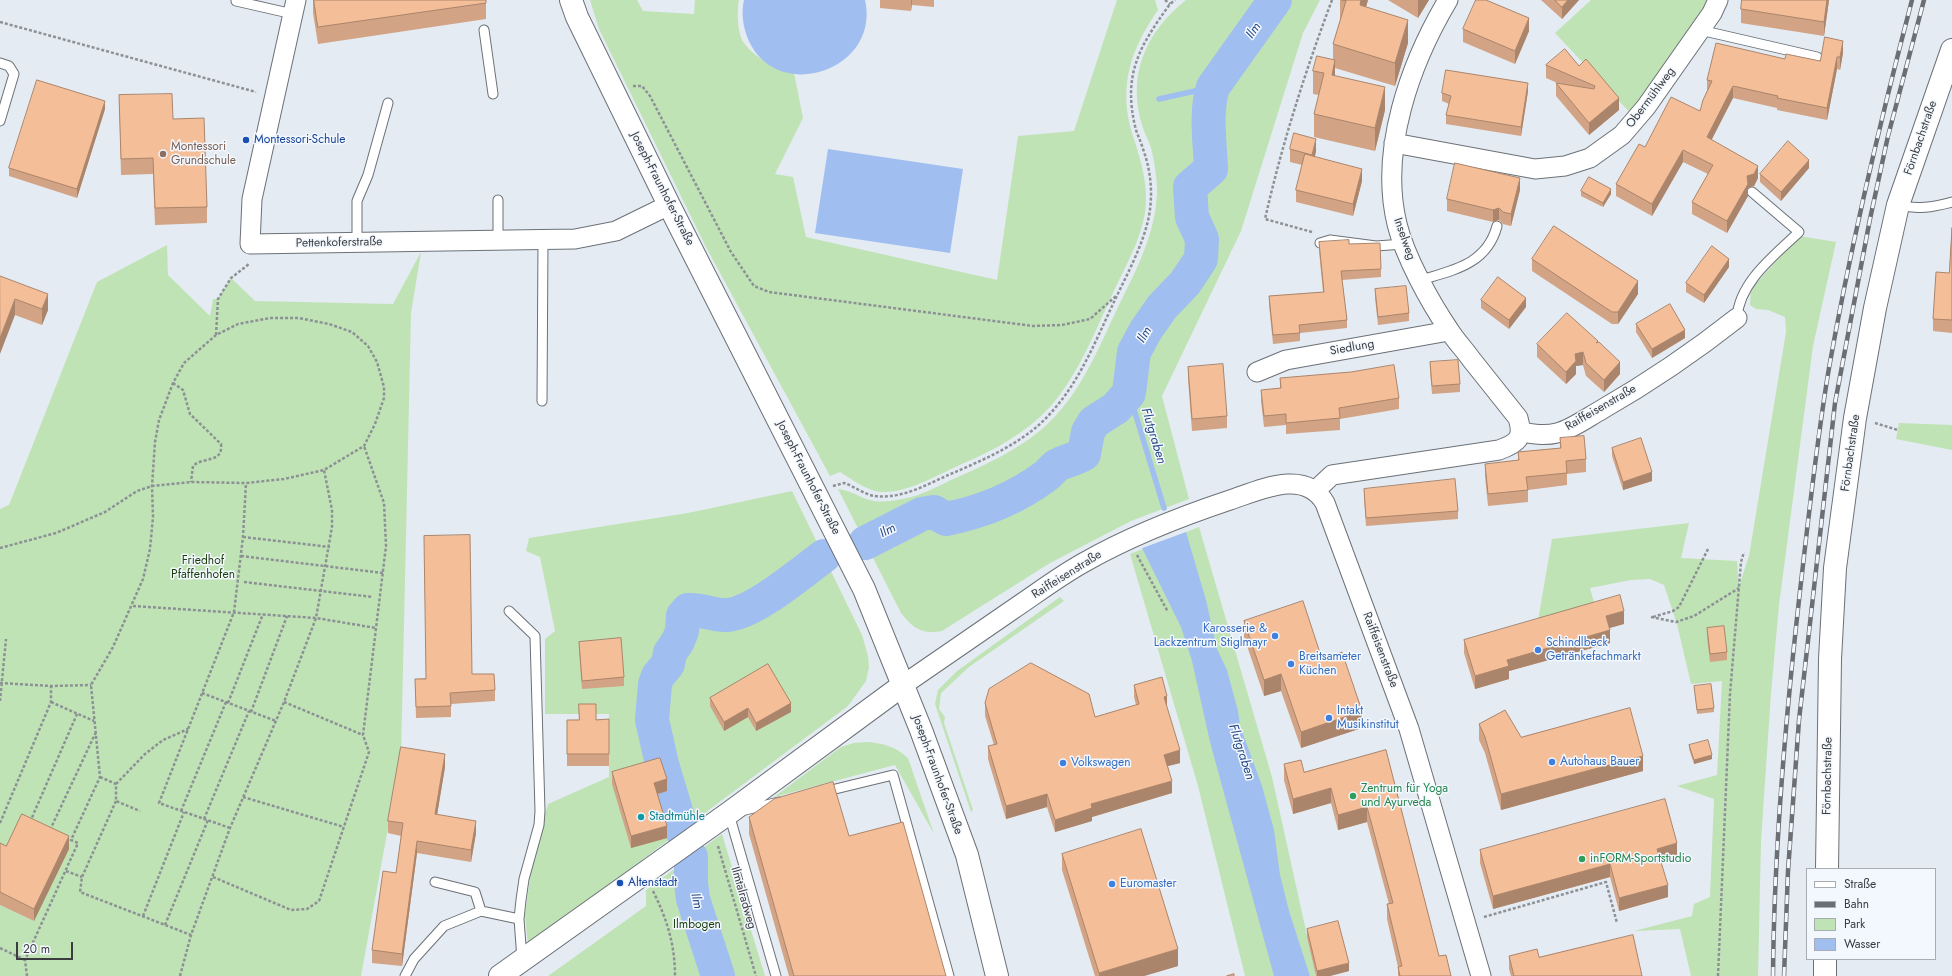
<!DOCTYPE html>
<meta charset="utf-8">
<style>
body{margin:0}
#map{position:relative;width:1952px;height:976px;overflow:hidden;background:#e4ebf2;font-family:Jost,sans-serif}
canvas{display:block}
.legend{position:absolute;left:1806px;top:868px;width:130px;height:92px;box-sizing:border-box;background:#f3f8fe;border:1px solid #a9adb2;margin:0;padding:5px 7px;list-style:none;font-size:12px;color:#3a3c3f}
.legend li{display:flex;align-items:center;gap:8px;height:20px}
.legend b{width:20px;border:1px solid #a9adb2}
.scale{position:absolute;left:16px;top:942px;width:57px;height:18px;box-sizing:border-box;border:2px solid #3a3c3f;border-top:0;padding-left:5px;font-size:12px;line-height:14px;white-space:nowrap;color:#3a3c3f;-webkit-text-stroke:3px #f3f8fe;paint-order:stroke}
</style>
<div id="map">
<canvas width="1952" height="976"></canvas>
<ul class="legend">
<li><b style="height:5px;background:#fff"></b>Straße</li>
<li><b style="height:5px;background:#6b6e73"></b>Bahn</li>
<li><b style="height:11px;background:#c0e3b5"></b>Park</li>
<li><b style="height:11px;background:#a0bef0"></b>Wasser</li>
</ul>
<div class="scale">20 m</div>
</div>
<script>
const g = document.querySelector('canvas').getContext('2d');
g.lineJoin = 'round';
function fill(path, color) { g.fillStyle = color; g.fill(path, 'evenodd'); }
function trace(path, color, width, dash) { g.strokeStyle = color; g.lineWidth = width; g.lineCap = dash ? 'butt' : 'round'; g.setLineDash(dash || []); g.stroke(path); }
function write(font, color, halo, rows, align = 'center') {
  g.font = font + ' Jost,sans-serif'; g.lineWidth = 3; g.setLineDash([]); g.textBaseline = 'middle'; g.strokeStyle = halo; g.fillStyle = color; for (const [text, x, y, turn = 0] of rows) {
    g.save(); g.translate(x, y); g.rotate((+turn || 0) * Math.PI / 180); g.textAlign = isNaN(turn) ? turn : align; if (halo) g.strokeText(text, 0, 0); g.fillText(text, 0, 0); g.restore();
  }
}
fill(new Path2D(`
 M590,0H637L643,11L694,14L695,0H739C737,10 737,34 744,43C755,58 776,69 794,73L803,118L775,174L793,177L806,237L997,280L1018,136L1074,131L1117,0H1155L1158,10C1131,49 1118,86 1132,133C1139,155 1147,178 1146,202C1145,233 1126,265 1113,293C1095,331 1079,374 1050,407C1027,432 995,450 964,463C939,474 902,497 875,491C863,488 850,478 840,472L830,476L706,247L599,29Z
 M1186,0H1320L1303,33L1241,231L1162,396L1189,499L1131,521L1050,563L942,631C922,635 913,628 901,613L838,489C850,490 859,497 870,500C879,503 893,501 902,499C922,496 939,485 958,477C994,461 1032,443 1058,413C1086,382 1102,340 1120,303C1138,267 1158,227 1157,186C1156,174 1154,159 1151,148C1149,141 1145,135 1143,128C1126,76 1145,33 1186,0Z
 M1591,0H1718L1636,119L1555,33Z
 M1799,236L1836,242L1813,346L1779,605L1771,693L1761,841L1758,976H1691L1680,929L1634,931L1692,916L1694,904L1710,897L1714,799L1677,786L1717,775L1722,681L1691,684L1677,624L1664,585L1650,579L1631,580L1590,588L1597,613L1536,632L1552,539L1689,523L1681,558L1737,561L1739,586L1749,556L1786,332L1785,317L1768,310L1756,309L1750,305L1751,289Z
 M167,245L168,275L210,316L213,299H218L231,278L255,301L393,304L421,252L411,313L401,757L361,976H0V905L34,921L0,856V509L9,505L97,282Z
 M1899,423L1952,425V450L1896,439Z
 M792,491L862,635L868,656L869,667L866,681L848,706L528,945L525,915L533,856L548,804L609,777V714H545V639L555,631L540,557L526,551L529,538L688,513Z
 M1199,527L1272,777L1316,976H1245L1198,786L1130,554Z
 M1060,597L1064,601L969,667L941,693L939,709L945,717L944,723L973,810L971,812L935,704L938,690L957,671Z
 M867,742C883,743 896,747 908,758L934,834L895,765L774,797L841,747L854,743Z
 M722,834L765,976H548L646,906V890Z`), '#c0e3b5');
fill(new Path2D(`
 M744,0H865C881,71 776,105 748,39C743,26 741,13 744,0Z
 M828,149L963,169L950,253L815,233Z
 M1186,532L1206,600L1217,649L1227,670L1238,711L1240,726L1262,786L1274,830L1280,875L1289,911L1310,976H1274L1210,742L1192,661L1181,627L1142,548Z`), '#a0bef0');
fill(new Path2D(`
 M1185,530L1187,531L1142,548L1141,546Z`), '#e4ebf2');
trace(new Path2D(`
 M1159,99L1213,87
 M1129,393L1164,508`), '#a0bef0', 5.5);
trace(new Path2D(`
 M865,543L922,514L934,512L946,519C982,512 1018,497 1047,475C1050,472 1053,469 1056,466C1062,462 1076,459 1084,454L1088,432L1094,422L1116,408L1129,393L1134,352L1146,330L1162,307L1185,283L1201,259L1202,239L1192,217L1190,187L1211,169C1210,142 1205,113 1213,87L1275,0
 M682,831L662,764L652,720L655,684L658,676L668,664L670,653L678,641L682,631L683,616L688,610C703,609 713,616 727,615C753,614 802,572 824,556
 M691,857V883L693,899L718,976`), '#a0bef0', 34);
const service = new Path2D(`
 M236,1L293,14
 M484,30L493,94
 M1700,30L1817,57
 M0,63L9,66L14,74L0,121
 M1898,205C1917,210 1933,207 1952,202
 M498,241V200
 M357,243V201L368,175L388,103
 M1320,243L1330,240L1376,246L1404,244
 M1421,280C1454,270 1487,264 1497,226
 M1737,318C1739,282 1775,255 1799,232L1752,192
 M542,401L543,240
 M509,611L535,636L540,811L539,825L524,879L521,900L519,919L522,959
 M823,792L893,775L949,976
 M745,810L779,802
 M729,814L776,976
 M435,882L475,892L481,911
 M405,976L414,959L444,926L481,911L519,919`);
const minor = new Path2D(`
 M296,0L252,199L250,244L575,239L616,231L669,205
 M1394,143L1535,169L1565,166L1590,158L1622,135L1646,107L1712,13L1718,0
 M1257,372L1286,360L1449,331
 M1521,432C1533,434 1545,436 1557,433C1572,429 1587,418 1601,410C1648,383 1694,352 1737,318
 M1316,490L1332,475L1499,450C1518,443 1524,438 1518,418C1502,398 1486,378 1471,359C1464,349 1455,340 1449,330C1430,302 1405,257 1397,224C1379,150 1410,64 1448,0
 M903,685C939,660 976,635 1012,610C1036,594 1058,577 1083,563C1130,536 1179,517 1230,500C1260,490 1305,468 1325,503L1409,729L1481,976`);
const tertiary = new Path2D(`
 M1827,869L1830,659L1835,568L1855,418L1875,308L1898,205L1952,50
 M500,976L729,813L903,685
 M1825,976V959`);
const primary = new Path2D(`
 M571,0L577,17L669,205L864,589L921,730L967,855L997,976`);
trace(service, '#6b7177', 11);
trace(minor, '#6b7177', 21);
trace(tertiary, '#6b7177', 24);
trace(primary, '#6b7177', 24);
trace(new Path2D(`
 M1165,0L1170,4
 M0,22L256,92
 M633,86H642L650,96L731,252L754,286L769,292L1033,326L1062,325L1090,319L1116,296
 M1312,232L1265,219C1282,144 1305,72 1332,0
 M216,335L218,299L231,278L249,264
 M173,383L183,390L190,414L221,444C223,464 203,456 193,466L191,482
 M1875,423L1898,430
 M833,486L844,483C854,486 865,495 875,496C901,499 924,486 946,476C985,459 1028,442 1055,408C1081,378 1096,340 1113,304C1126,276 1143,246 1149,216C1153,193 1151,171 1143,149C1141,142 1138,136 1136,130C1122,75 1139,47 1170,4L1175,0
 M243,537L330,547
 M0,548L56,533L105,512L137,491L152,486L191,482L246,483L284,479L324,470L364,446L375,424L384,398V387L377,362L368,346L352,332L329,324L299,318H270L238,324L216,335L184,363L173,383L159,420L155,442L152,486L153,517L150,549L143,579L113,647L91,685L100,777L71,840L78,843L25,960L27,976
 M1137,555L1168,612
 M241,556L383,573
 M244,582L373,597
 M133,606L316,618L376,628
 M1651,617L1676,622L1694,616L1739,588
 M1653,617L1673,611L1679,607L1708,549
 M0,683L51,686L91,685
 M202,693L276,721
 M0,701L6,639
 M51,702L94,721
 M284,702L363,735
 M228,703L263,614
 M251,712L287,616
 M100,777L116,784V801L140,811
 M116,784L145,754L163,740L188,729
 M243,797L344,827
 M116,801L82,877L80,892L191,935
 M181,811L226,702
 M204,819L249,711
 M30,822L77,714
 M0,823L51,702V686
 M230,828L159,803L234,612L243,537L246,483
 M50,830L96,732
 M718,846L756,976
 M66,871L82,877
 M213,877L291,910L307,909L319,901L369,752L363,735L386,546L384,503L364,446
 M653,891C667,919 675,945 675,976
 M143,916L184,812
 M1484,917L1606,882L1617,923
 M165,925L208,820
 M0,948L25,960
 M180,976L191,935L230,828L284,702L316,618L332,527V510L324,470
 M1718,976L1730,694L1741,562L1744,552`), '#8c9195', 2.5, [3, 2]);
trace(service, '#fff', 9);
trace(minor, '#fff', 19);
trace(tertiary, '#fff', 22);
trace(primary, '#fff', 22);
const rail = new Path2D(`
 M1773,976C1774,850 1785,724 1799,600C1808,522 1816,445 1829,368C1851,244 1880,122 1912,0
 M1784,976L1788,871L1799,720L1835,403L1870,219L1888,136L1924,0`);
trace(rail, '#6b6e73', 4.5);
trace(rail, '#f3f8fe', 3, [9]);
fill(new Path2D(`
 M313,0H486V19L318,44L313,13Z
 M880,0H934V7L912,5L911,11L880,8Z
 M1340,0H1368L1366,7L1408,43L1395,86L1335,68V76L1385,110L1375,151L1314,137V114L1319,95L1313,94V71L1333,60V44L1340,21Z
 M1388,0H1429L1418,18Z
 M1541,0H1579L1562,19Z
 M1742,0H1829L1824,36L1741,23V9Z
 M1463,29L1529,31L1515,64L1463,42Z
 M1843,53L1840,70L1837,69L1827,120L1777,110V108L1733,98L1711,139L1758,178L1754,186L1748,188V196L1727,233L1692,214V202L1708,174L1683,162L1652,216L1616,196V184L1645,147L1700,111L1707,91V80L1785,59L1820,61Z
 M1546,65L1579,66L1619,110L1589,135L1556,96V83L1562,85L1546,78Z
 M1528,91L1521,136L1446,124V115L1449,104L1442,101V93Z
 M119,95L173,119L207,207V223L155,225L153,174L121,175Z
 M105,109L77,198L9,176V168Z
 M1290,149L1316,151L1315,157L1362,181L1353,216L1296,202V190L1302,165L1290,162Z
 M1809,168L1781,201L1760,182V174Z
 M1520,190L1511,226L1503,224L1499,220L1493,222L1447,211V199Z
 M1581,191L1611,194L1603,207L1581,196Z
 M1952,228V333L1933,331V319L1949,273Z
 M1319,242L1349,244L1381,269V277L1342,280L1347,320V328L1300,333V341L1273,344L1269,305V296L1323,292L1319,251Z
 M1532,259L1638,294L1618,324H1612L1532,271Z
 M1729,267L1704,303L1686,292V283Z
 M0,276L48,310L42,325L15,315Z
 M1375,289L1409,313V321L1378,325L1375,298Z
 M1481,300L1526,307L1509,329L1481,308Z
 M1636,324L1685,338L1652,358L1636,332Z
 M1598,342L1620,374L1604,392L1586,376L1583,365L1576,366V374L1566,384L1537,357V344Z
 M1430,362L1460,384V392L1432,394L1430,371Z
 M1188,367L1227,416V428L1192,431L1188,379Z
 M1280,378L1399,398V409L1340,419V430L1286,434V425L1264,427L1261,401V390L1280,388Z
 M1560,438L1586,459V472L1567,474V485L1528,490V502L1488,506L1485,476V464L1518,460V452L1560,448Z
 M1612,448L1652,481L1623,490L1612,456Z
 M1364,489L1458,511V519L1366,526L1364,497Z
 M1244,621L1322,659L1362,728L1301,748L1281,691L1264,696L1244,637Z
 M1624,624L1609,628L1610,643L1509,671V679L1475,689L1464,653V640Z
 M1707,628L1727,652V660L1710,662L1707,637Z
 M579,642L624,677V686L582,689L579,650Z
 M472,674L495,690V701L451,704V717L416,718L415,679Z
 M1134,685L1167,709L1180,763L1168,766L1172,793L1092,817V821L1055,832L1047,807L1006,819L988,759V746L994,745L985,716V703L1095,717L1136,705L1134,697Z
 M1694,686L1714,708V712L1697,714Z
 M710,698L791,712L756,731L748,717L724,731L710,706Z
 M609,719V766H567V720Z
 M1479,724L1521,737L1643,771L1501,810L1485,753L1479,740Z
 M1689,745L1712,759L1694,764L1689,749Z
 M1386,750L1439,956L1451,976H1398V967L1387,919V904H1389L1367,822L1338,830L1331,803L1293,814L1284,780V764L1304,772Z
 M445,767L437,815L476,833L471,862L417,853L402,966L372,963V950L396,873L401,836L388,833V821Z
 M612,772L667,791L658,794L667,838L631,848L612,784Z
 M749,817L849,836L946,976H789L749,834Z
 M0,843L6,846L69,849L34,921L0,905Z
 M1480,850L1677,855L1661,860L1668,897L1619,911L1610,877L1493,909L1480,863Z
 M1062,854L1178,966L1144,976H1095L1062,870Z
 M1307,929L1349,971L1330,976H1316L1307,937Z
 M1509,956L1539,957L1642,976H1511L1509,969Z`), '#d2a384');
fill(new Path2D(`
 M911,0H912L911,11Z
 M1361,0H1368L1360,28V5Z
 M1418,0H1429L1418,18Z
 M1568,0H1579L1562,19V7Z
 M1827,0H1829L1824,36V22Z
 M1529,18V31L1515,64V51Z
 M1408,20V43L1395,86V63Z
 M1843,41V53L1840,70V57Z
 M1837,57V69L1827,120V108Z
 M1335,60V83L1332,75Z
 M1528,83V91L1521,136V127Z
 M1733,86V98L1707,149V137Z
 M1385,87V110L1375,151V128Z
 M1619,98V110L1589,135V123Z
 M105,101V109L77,198V189Z
 M1316,139V151L1312,167V155Z
 M1683,150V162L1652,216V204Z
 M1809,160V168L1781,201V192Z
 M1758,166V178L1754,186L1748,188V196L1727,233V221L1747,176Z
 M1362,169V181L1353,216V204Z
 M1520,178V190L1511,226V214Z
 M1611,189V194L1603,207V203Z
 M1499,208V220L1493,222V210Z
 M1729,259V267L1704,303V295Z
 M1638,281V294L1618,324V312Z
 M48,294V310L42,325V309Z
 M1526,298V307L1509,329V320Z
 M15,299V315L0,354V338Z
 M1685,330V338L1652,358V349Z
 M1583,352V365L1576,366V374L1566,384V372L1575,354Z
 M1620,362V374L1604,392V380Z
 M1652,472V481L1623,490V482Z
 M1624,611V624L1606,629V616Z
 M1610,630V643L1509,671V679L1475,689V676L1507,660Z
 M1281,674V691L1264,696V680Z
 M1167,696V709L1164,697Z
 M791,703V712L756,731V723Z
 M748,708V717L724,731V722Z
 M1362,711V728L1301,748V732Z
 M1180,750V763L1164,767V755Z
 M445,754V767L435,827V814Z
 M1712,755V759L1694,764V760Z
 M1643,756V771L1501,810V794Z
 M667,779V791L654,795V783Z
 M1172,781V793L1092,817V821L1055,832V820L1091,804Z
 M1331,788V803L1293,814V799Z
 M1047,794V807L1006,819V806Z
 M1367,807V822L1338,830V815Z
 M476,821V833L471,862V850Z
 M667,826V838L631,848V836Z
 M69,836V849L34,921V909Z
 M417,841V853L402,966V954Z
 M1677,843V855L1657,861V849Z
 M1610,864V877L1493,909V896Z
 M1668,885V897L1619,911V898Z
 M1178,949V966L1144,976H1099V973Z
 M1349,963V971L1330,976H1317V971Z`), '#ab856b');
const building = new Path2D(`
 M314,0H486V3L318,27Z
 M1342,0H1361L1360,5L1408,20L1395,63L1333,44L1346,1Z
 M1476,0H1486L1529,18L1515,51L1463,29Z
 M1555,0H1568L1562,7Z
 M1742,0H1827L1824,22L1741,9Z
 M1825,37L1843,41L1840,57H1837L1827,108L1777,98L1778,96L1733,86L1707,137L1758,166L1754,174L1747,176L1748,184L1727,221L1692,202L1713,165L1683,150L1652,204L1616,184L1639,144L1645,147L1671,97L1700,111L1703,100L1712,81L1707,80L1716,43L1785,59L1786,54L1820,61Z
 M1565,49L1579,66L1586,59L1619,98L1589,123L1556,83L1594,89L1595,86L1546,65Z
 M1317,56L1335,60L1332,75L1385,87L1375,128L1314,114L1324,73L1313,71Z
 M1446,70L1528,83L1521,127L1446,115L1451,96L1442,93Z
 M37,80L105,101L77,189L9,168Z
 M172,94L173,119L204,118L207,207L155,208L153,158L121,159L119,95Z
 M1294,133L1316,139L1312,155L1290,149Z
 M1788,141L1809,160L1781,192L1760,174Z
 M1305,154L1362,169L1353,204L1296,190Z
 M1455,163L1520,178L1511,214L1503,212L1499,208L1493,210L1447,199Z
 M1589,177L1611,189L1603,203L1581,191Z
 M1554,226L1638,281L1618,312H1612L1532,259Z
 M1952,228V320L1933,319L1936,272L1949,273Z
 M1349,240V244L1380,243L1381,269L1341,271L1347,320L1299,325L1300,333L1273,335L1269,296L1324,292L1319,242Z
 M1712,246L1729,259L1704,295L1686,283Z
 M0,276L48,294L42,309L15,299L0,338Z
 M1498,277L1526,298L1509,320L1481,300Z
 M1406,286L1409,313L1378,317L1375,289Z
 M1670,304L1685,330L1652,349L1636,324Z
 M1567,313L1598,341L1596,343L1599,342L1620,362L1604,380L1586,363L1583,352L1575,354L1576,361L1566,372L1537,344Z
 M1458,360L1460,384L1432,386L1430,362Z
 M1223,364L1227,416L1192,419L1188,367Z
 M1394,365L1399,398L1339,408L1340,418L1286,423V414L1264,416L1261,390L1281,388L1280,378L1351,372Z
 M1584,436L1586,459L1566,461L1567,473L1526,477L1528,490L1488,494L1485,464L1519,460L1518,452L1561,448L1560,438Z
 M1641,438L1652,472L1623,482L1612,448Z
 M1455,479L1458,511L1366,518L1364,489Z
 M470,535L472,674H494L495,690L450,693L451,706L416,707L415,679H426L424,536Z
 M1620,595L1624,611L1606,616L1610,630L1507,660L1509,666L1475,676L1464,640Z
 M1303,601L1322,659L1342,652L1362,711L1301,732L1281,674L1264,680L1244,621Z
 M1724,626L1727,652L1710,654L1707,628Z
 M621,638L624,677L582,681L579,642Z
 M1031,663L1089,694L1095,717L1139,704L1134,685L1162,677L1167,696L1164,697L1180,750L1164,755L1172,781L1091,804L1092,808L1055,820L1047,794L1006,806L988,746L997,744L985,703L989,689Z
 M768,664L791,703L756,723L748,708L724,722L710,698Z
 M1711,684L1714,708L1697,710L1694,686Z
 M579,704H596V720L609,719V754H567V720H579Z
 M1630,708L1643,756L1501,794L1485,737L1479,724L1505,710L1521,737Z
 M1708,740L1712,755L1694,760L1689,745Z
 M401,747L445,754L435,814L476,821L471,850L417,841L402,954L372,950L383,871L396,873L403,823L388,821Z
 M1386,750L1439,956L1446,955L1451,976H1400L1398,967L1402,966L1387,904L1393,903L1367,807L1338,815L1331,788L1293,799L1284,764L1301,760L1304,772Z
 M660,758L667,779L654,783L667,826L631,836L612,772Z
 M833,782L849,836L903,822L946,976H794L749,817L774,799Z
 M1665,799L1677,843L1657,849L1668,885L1619,898L1610,864L1493,896L1480,850Z
 M22,814L69,836L34,909L0,892V843L6,846Z
 M1141,829L1178,949L1099,973L1062,854Z
 M1338,921L1349,963L1317,971L1307,929Z
 M1633,935L1642,976H1514L1509,956L1537,949L1539,957Z
 M1234,974V976H1227Z`);
fill(building, '#f4be99');
trace(building, '#ab856b', 1);
for (const [x, y, r, color] of [
 [246,140,4,"#1a4fb4"],
 [163,154,4,"#8d6e63"],
 [1275,636,4,"#3f7fe0"],
 [1538,650,4,"#3f7fe0"],
 [1291,664,4,"#3f7fe0"],
 [1329,718,4,"#3f7fe0"],
 [1552,762,4,"#3f7fe0"],
 [1063,763,4,"#3f7fe0"],
 [1353,796,4,"#2e9e5b"],
 [641,817,4,"#0f9aa8"],
 [1582,859,4,"#2e9e5b"],
 [620,883,4,"#1a4fb4"],
 [1112,884,4,"#3f7fe0"]
]) { const dot = new Path2D(); dot.arc(x, y, r, 0, 2 * Math.PI); g.fillStyle = color; g.fill(dot); trace(dot, '#f3f8fe', 1.5); }
write('12px', '#3a3c3f', '#f3f8fe', [
 ["Obermühlweg",1651,98,-53],
 ["Förnbachstraße",1921,138,-71],
 ["Joseph-Fraunhofer-Straße",662,189,63],
 ["Inselweg",1404,239,71],
 ["Pettenkoferstraße",339,243,-1],
 ["Siedlung",1352,348,-10],
 ["Raiffeisenstraße",1601,408,-30],
 ["Förnbachstraße",1851,453,-82],
 ["Joseph-Fraunhofer-Straße",808,478,63],
 ["Raiffeisenstraße",1067,575,-32],
 ["Raiffeisenstraße",1380,650,69],
 ["Joseph-Fraunhofer-Straße",937,775,70],
 ["Förnbachstraße",1828,776,-89],
 ["Ilmtalradweg",743,898,74]
]);
write('12px', '#164399', '#f3f8fe', [
 ["Montessori-Schule",254,140],
 ["Altenstadt",628,883]
], 'left');
write('12px', '#785e54', '#f3f8fe', [
 ["Montessori",171,147],
 ["Grundschule",171,161]
], 'left');
write('12px', '#193d0b', '#f3f8fe', [
 ["Friedhof",203,561],
 ["Pfaffenhofen",203,575],
 ["Ilmbogen",697,925]
]);
write('12px', '#366cbe', '#f3f8fe', [
 ["Karosserie &",1267,629,"right"],
 ["Lackzentrum Stiglmayr",1267,643,"right"],
 ["Schindlbeck",1546,643],
 ["Getränkefachmarkt",1546,657],
 ["Breitsameter",1299,657],
 ["Küchen",1299,671],
 ["Intakt",1337,711],
 ["Musikinstitut",1337,725],
 ["Autohaus Bauer",1560,762],
 ["Volkswagen",1071,763],
 ["Euromaster",1120,884]
], 'left');
write('12px', '#27864d', '#f3f8fe', [
 ["Zentrum für Yoga",1361,789],
 ["und Ayurveda",1361,803],
 ["inFORM-Sportstudio",1590,859]
], 'left');
write('12px', '#0d838f', '#f3f8fe', [
 ["Stadtmühle",649,817]
], 'left');
write('italic 13px', '#264985', '#f3f8fe', [
 ["Ilm",1254,31,-55],
 ["Ilm",1145,335,-59],
 ["Flutgraben",1153,436,73],
 ["Ilm",888,531,-27],
 ["Flutgraben",1241,752,72],
 ["Ilm",696,901,78]
]);
</script>
